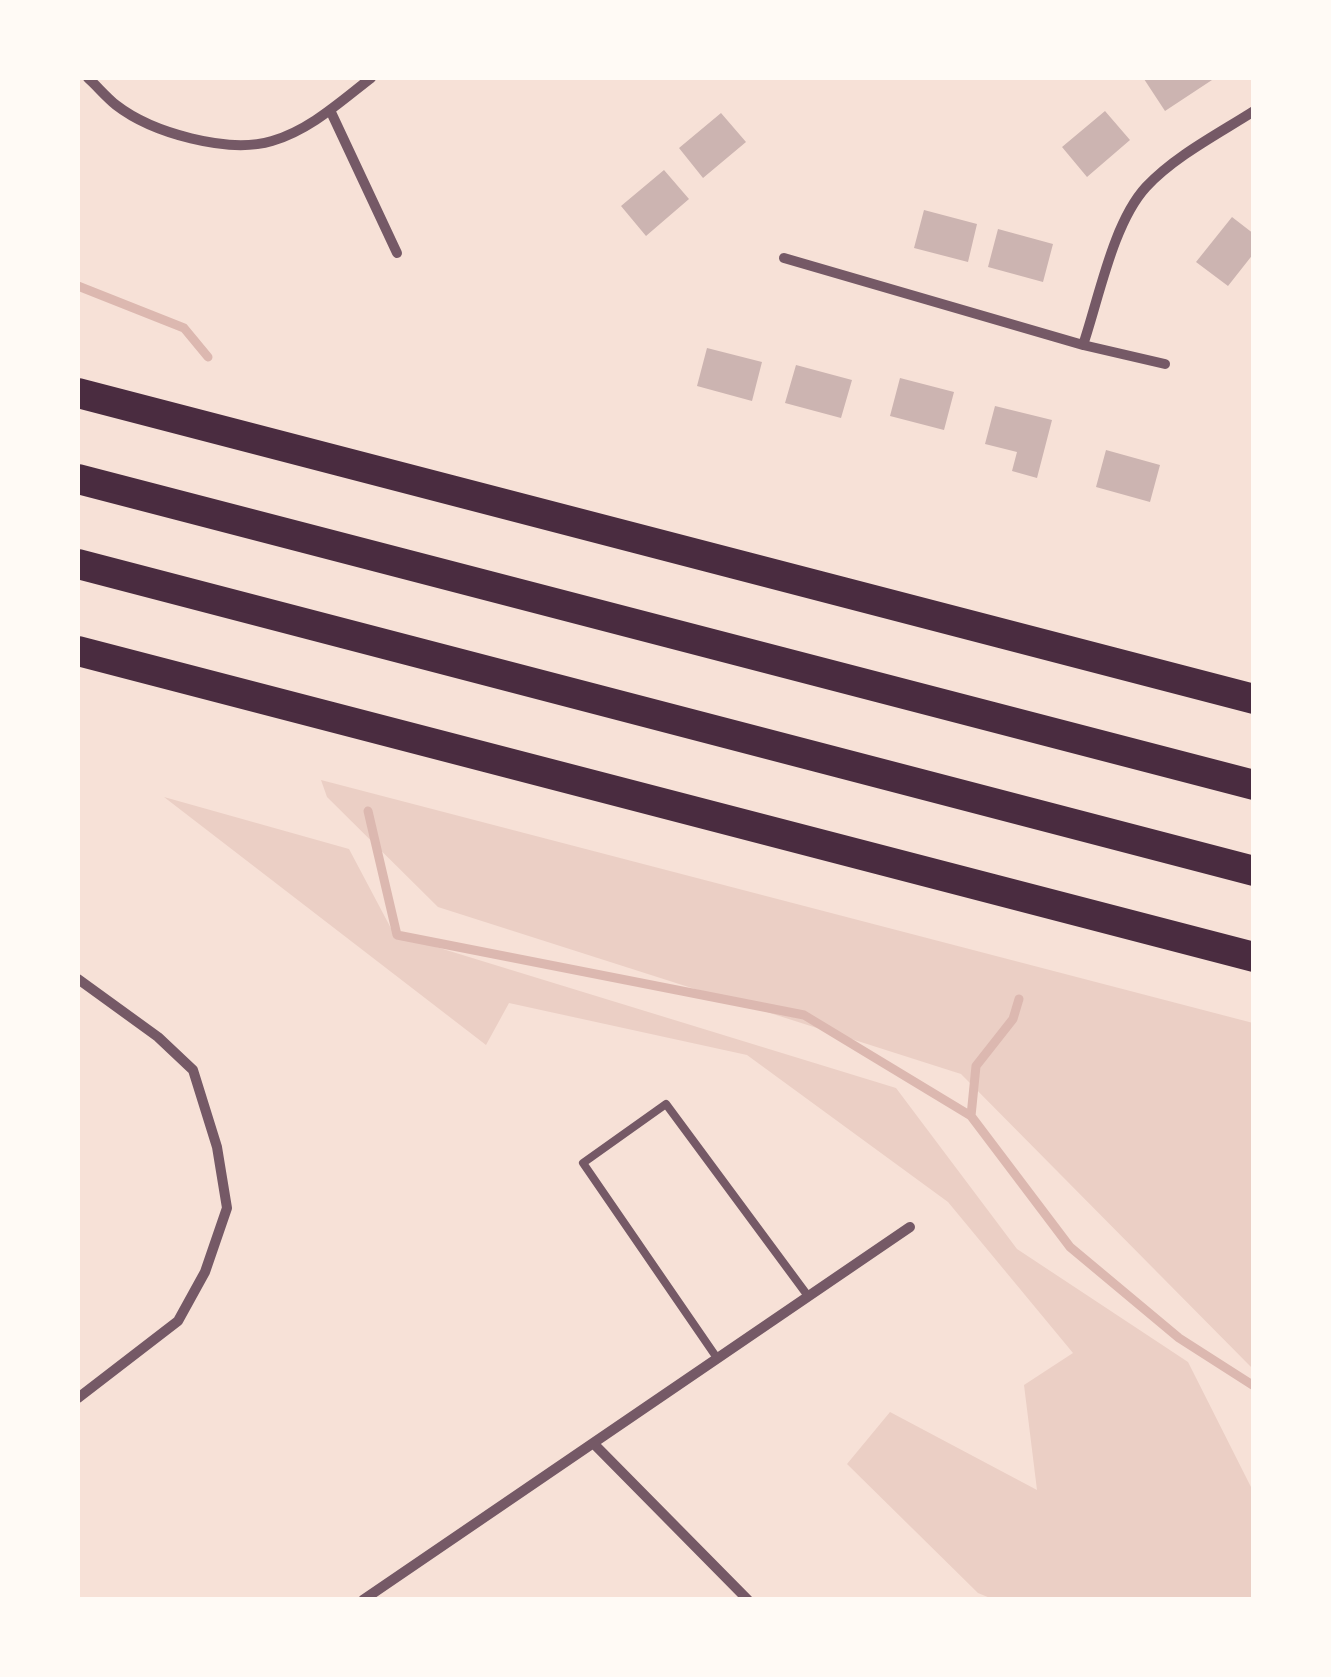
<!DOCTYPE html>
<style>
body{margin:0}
#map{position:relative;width:1331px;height:1677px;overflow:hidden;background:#f7e1d7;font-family:Quicksand,sans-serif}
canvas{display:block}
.frame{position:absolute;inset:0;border:80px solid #fffaf5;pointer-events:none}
</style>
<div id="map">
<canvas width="1331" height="1677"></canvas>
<div class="frame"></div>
</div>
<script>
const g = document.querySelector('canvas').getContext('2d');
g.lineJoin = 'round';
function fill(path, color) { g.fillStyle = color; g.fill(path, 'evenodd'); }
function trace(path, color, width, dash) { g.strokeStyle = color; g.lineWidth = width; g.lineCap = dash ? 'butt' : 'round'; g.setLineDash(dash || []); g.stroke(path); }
fill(new Path2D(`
 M321,780L1253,1023V1369L961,1074L438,907L327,797Z
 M164,797L349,849L394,934L896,1088L1017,1249L1188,1362L1253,1491V1599L995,1600L978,1593L847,1464L890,1412L1037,1490L1024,1385L1073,1353L948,1202L747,1055L509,1003L486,1045Z`), '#ebcfc5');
trace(new Path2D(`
 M78,286L184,328L208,357
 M368,811L397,935L804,1015L971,1116L1070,1247L1179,1338L1254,1386
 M971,1116L976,1066L1013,1019L1019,999`), '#dcb8b0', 9);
fill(new Path2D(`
 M1146,78H1211L1212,80L1165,111L1144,79Z
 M1105,111L1130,140L1087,177L1062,147Z
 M721,113L746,142L703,178L679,148Z
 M664,170L689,199L646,236L621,206Z
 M924,210L977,224L968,262L914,248Z
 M1232,217L1254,234V253L1228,286L1196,262Z
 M998,229L1053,244L1043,282L988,267Z
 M707,348L762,362L752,401L697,386Z
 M796,365L852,380L841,418L785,403Z
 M900,378L954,392L944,430L890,416Z
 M995,406L1052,420L1037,478L1012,471L1017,452L985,444Z
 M1106,450L1160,465L1150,502L1096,487Z`), '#ccb4b1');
trace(new Path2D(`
 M717,1358L583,1163L666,1104L808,1296`), '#755966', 8);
trace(new Path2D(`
 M88,78C97,86 106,97 116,105C152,133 228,154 272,141C310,130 341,101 371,78
 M330,110L397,253
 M784,258L1083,345L1165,364
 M1083,345C1099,298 1113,223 1146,187C1175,156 1218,134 1254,111
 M78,979L158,1037L193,1070L217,1147L227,1208L205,1272L178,1321L78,1398
 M593,1443L748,1600
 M363,1600L910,1227`), '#755966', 10);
trace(new Path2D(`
 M78,393L1254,699
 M78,479L1254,785
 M78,564L1254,871
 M78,651L1254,957`), '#4a2c40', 30);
</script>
